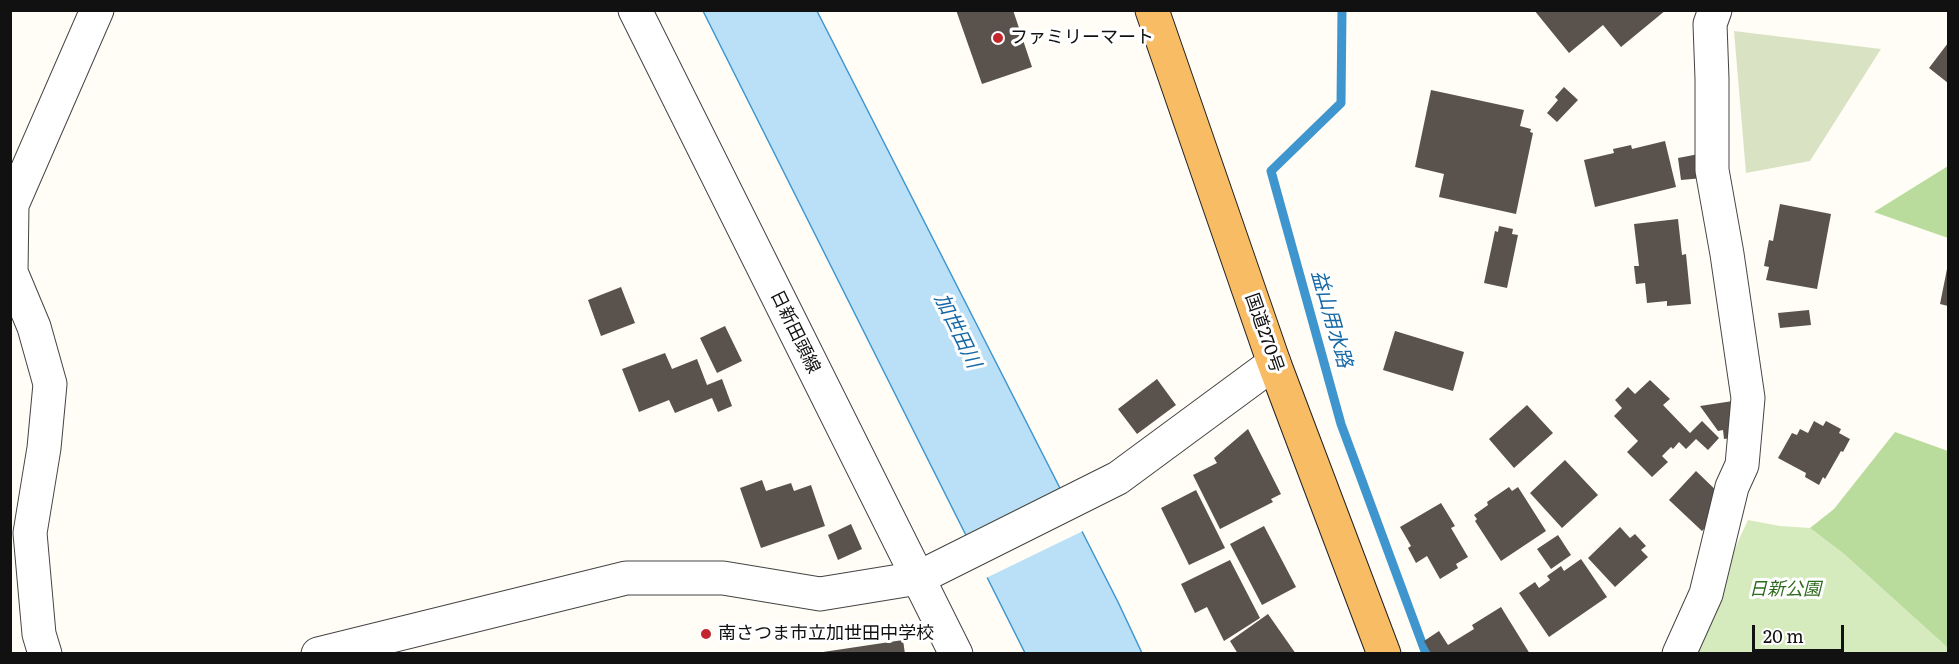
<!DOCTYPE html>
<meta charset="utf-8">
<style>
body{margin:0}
#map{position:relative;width:1959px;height:664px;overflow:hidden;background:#fffdf5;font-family:Literata,serif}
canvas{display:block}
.frame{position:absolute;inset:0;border:12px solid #111;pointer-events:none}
.scale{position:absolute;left:1752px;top:625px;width:92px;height:27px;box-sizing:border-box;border:3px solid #111;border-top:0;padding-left:8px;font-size:18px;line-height:21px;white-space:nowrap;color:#111;-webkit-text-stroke:4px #fff;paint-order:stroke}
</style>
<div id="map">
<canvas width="1959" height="664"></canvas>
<div class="frame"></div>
<div class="scale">20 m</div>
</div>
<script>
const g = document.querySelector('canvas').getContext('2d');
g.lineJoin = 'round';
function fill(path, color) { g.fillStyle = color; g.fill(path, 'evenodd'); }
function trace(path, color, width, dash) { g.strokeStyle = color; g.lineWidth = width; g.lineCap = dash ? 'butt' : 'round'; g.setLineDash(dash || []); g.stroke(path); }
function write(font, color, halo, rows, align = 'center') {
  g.font = font + ' Literata,"Noto Sans JP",serif'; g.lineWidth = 6; g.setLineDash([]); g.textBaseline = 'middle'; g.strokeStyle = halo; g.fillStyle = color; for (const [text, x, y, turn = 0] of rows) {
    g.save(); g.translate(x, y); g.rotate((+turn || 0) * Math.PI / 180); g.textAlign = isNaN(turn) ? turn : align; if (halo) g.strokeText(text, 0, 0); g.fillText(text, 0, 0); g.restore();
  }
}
fill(new Path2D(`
 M1748,520L1780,526L1810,528L1844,554L1948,648V654H1686Z`), '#d5ebbd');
fill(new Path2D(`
 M1948,166V238L1874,212Z
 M1895,432L1948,451V648L1844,554L1810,528L1834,509Z`), '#b9dc9c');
fill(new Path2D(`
 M1734,31L1881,49L1810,161L1746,173Z`), '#d9e3c4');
const water = new Path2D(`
 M703,11H817L1118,602L1142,653H1025Z`);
fill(water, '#b9e0f7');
trace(water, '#3f96cf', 1.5);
fill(new Path2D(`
 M1063,487L1085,530L984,579L963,536Z`), '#fffdf5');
trace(new Path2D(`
 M1342,10L1341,103L1271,171L1341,424L1426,654`), '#3f96cf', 9);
fill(new Path2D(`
 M956,10H1013L1032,67L982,84Z
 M1534,10H1666L1621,47L1603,25L1569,53Z
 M1948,43V83L1929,68Z
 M1564,87L1578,100L1557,122L1547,113L1558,100L1555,97Z
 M1431,90L1524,110L1520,126L1531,129L1530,132L1533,133L1516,214L1439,197L1444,174L1415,167Z
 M1665,141L1676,187L1595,207L1584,160L1614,153L1613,149L1631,145L1632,149Z
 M1699,154L1703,178L1681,180L1678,158Z
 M1780,204L1831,214L1817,289L1766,280L1769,267L1764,266L1769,240L1773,241Z
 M1678,219L1682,255L1686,254L1691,304L1667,306V301L1647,303L1645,283L1636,284L1634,266H1639L1634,224Z
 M1499,226L1513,229L1512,234L1518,235L1507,288L1484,283L1495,231L1498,232Z
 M1947,269H1948V306L1940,304Z
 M621,287L635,323L601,336L588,300Z
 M1809,310L1811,325L1780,328L1778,313Z
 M725,326L742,361L717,373L700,338Z
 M1395,331L1464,352L1453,391L1383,370Z
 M665,353L672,369L697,359L707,385L722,379L732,406L718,412L712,398L675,413L669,400L639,412L622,369Z
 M1157,379L1176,405L1137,434L1118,409Z
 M1650,380L1670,399L1663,405L1690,433L1702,421L1719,438L1708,450L1696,439L1686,449L1679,442L1673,449L1671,447L1662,456L1668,462L1652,477L1627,452L1638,441L1614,416L1622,408L1615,400L1628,387L1635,394Z
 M1733,401L1738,437L1724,439L1723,430L1718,431L1700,406Z
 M1527,405L1553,433L1514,468L1489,439Z
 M1814,421L1823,426L1826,421L1841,429L1839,433L1850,439L1843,452L1841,451L1825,479L1823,477L1819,485L1805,477L1806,473L1778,458L1792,433L1797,435L1800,429L1808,433Z
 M1248,429L1281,494L1271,499L1273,502L1220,529L1193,475L1217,463L1214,458Z
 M1565,460L1598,495L1562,528L1530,493Z
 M1696,471L1723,497L1724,509L1702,531L1669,500Z
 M762,480L766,491L791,483L794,491L811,485L825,526L761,548L740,488Z
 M1509,487L1512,491L1518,487L1546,531L1501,561L1475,521L1477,519L1474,515L1488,505L1487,502Z
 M1196,490L1225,548L1189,565L1161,508Z
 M1441,503L1455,526L1451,528L1468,557L1456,564L1458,568L1440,579L1427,556L1416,563L1408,548L1411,546L1400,527Z
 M851,524L862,549L838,560L828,535Z
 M1264,526L1296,587L1262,605L1230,544Z
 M1620,527L1630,538L1635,534L1646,546L1641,550L1648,557L1615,587L1588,558Z
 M1558,535L1571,555L1551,569L1537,549Z
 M1581,559L1607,597L1549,637L1519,593L1535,582L1539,588L1550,580L1547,576L1561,566L1564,571Z
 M1230,560L1260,618L1224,641L1207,607L1195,613L1181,584Z
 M1501,607L1530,654H1427L1430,652L1424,641L1439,631L1448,645L1474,629L1472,625Z
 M1268,614L1296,654H1238L1230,641Z
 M903,640L905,654H823V652Z`), '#5a524d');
const minor = new Path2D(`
 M45,654L39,634L30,533L44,448L50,384L34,327L11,272L12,205L97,10
 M318,654L626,578H723L820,594L918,578
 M1679,654L1706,594L1732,487L1742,465L1748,398L1727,254L1712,170V79L1710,24L1715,10`);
const tertiary = new Path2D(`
 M635,10L956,654
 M918,578L1118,478L1274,363`);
const trunk = new Path2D(`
 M1152,10L1274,363L1384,654`);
trace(minor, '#444', 35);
trace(tertiary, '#444', 35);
trace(trunk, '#222', 35);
trace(minor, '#fff', 33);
trace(tertiary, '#fff', 33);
trace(trunk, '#f7bc64', 33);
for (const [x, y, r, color] of [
 [998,38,6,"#c4262e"],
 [706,634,6,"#c4262e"]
]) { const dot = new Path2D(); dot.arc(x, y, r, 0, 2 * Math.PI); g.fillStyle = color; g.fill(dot); trace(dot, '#fff', 2); }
write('18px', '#111', '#fff', [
 ["ファミリーマート",1010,38],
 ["南さつま市立加世田中学校",718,634]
], 'left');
write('18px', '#111', '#fff', [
 ["日新田頭線",795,332,64],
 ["国道270号",1264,333,71]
]);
write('italic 18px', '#2f6b1f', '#fff', [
 ["日新公園",1785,590]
]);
write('italic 20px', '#1768a6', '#fff', [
 ["益山用水路",1331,319,74],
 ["加世田川",957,331,64]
]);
</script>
